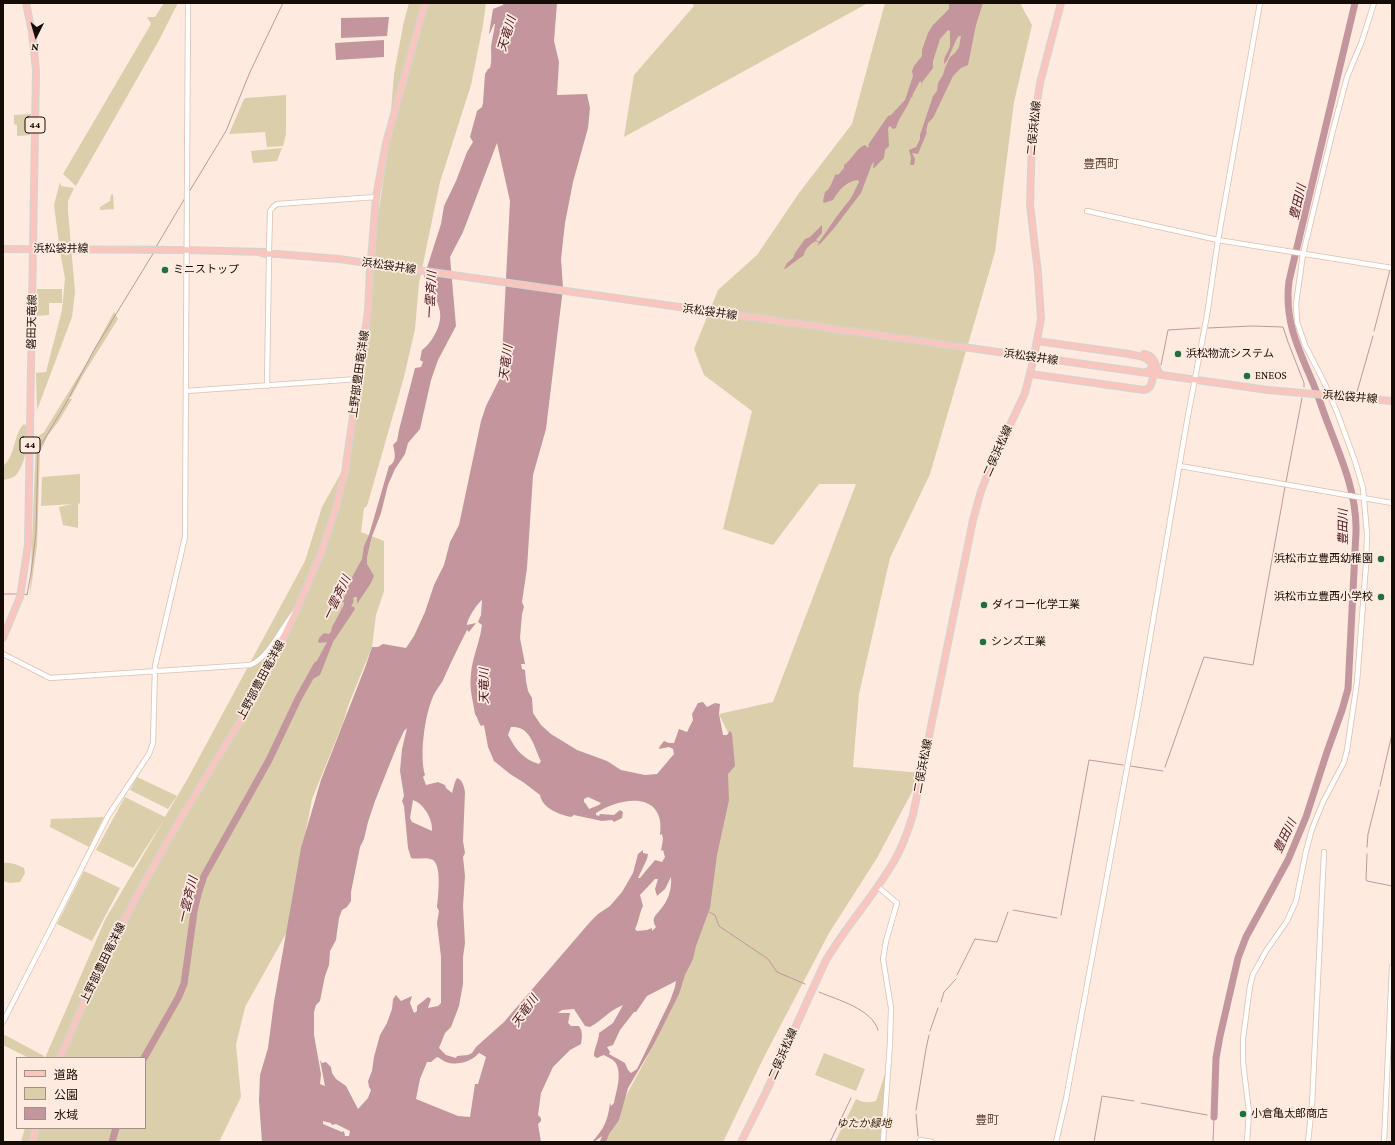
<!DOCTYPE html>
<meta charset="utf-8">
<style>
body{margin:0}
#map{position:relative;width:1395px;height:1145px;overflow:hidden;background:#feeadf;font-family:"Crimson Pro","Noto Sans JP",serif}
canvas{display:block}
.frame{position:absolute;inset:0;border:4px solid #160c06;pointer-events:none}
.legend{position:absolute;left:16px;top:1057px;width:130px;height:72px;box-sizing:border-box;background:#feeadf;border:1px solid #a19188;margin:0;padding:5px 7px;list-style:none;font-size:12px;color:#160c06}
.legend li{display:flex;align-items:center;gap:8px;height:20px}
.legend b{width:20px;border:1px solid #a19188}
.north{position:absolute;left:16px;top:16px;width:40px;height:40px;-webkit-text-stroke:3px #feeadf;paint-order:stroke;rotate:185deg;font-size:11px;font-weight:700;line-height:16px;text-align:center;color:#160c06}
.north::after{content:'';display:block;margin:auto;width:14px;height:18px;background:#160c06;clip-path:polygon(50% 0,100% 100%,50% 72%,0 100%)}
</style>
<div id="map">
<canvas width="1395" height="1145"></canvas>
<div class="frame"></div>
<ul class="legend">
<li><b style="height:5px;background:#fac5bd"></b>道路</li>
<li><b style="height:11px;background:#daceab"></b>公園</li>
<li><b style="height:11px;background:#c2969c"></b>水域</li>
</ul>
<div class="north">N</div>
</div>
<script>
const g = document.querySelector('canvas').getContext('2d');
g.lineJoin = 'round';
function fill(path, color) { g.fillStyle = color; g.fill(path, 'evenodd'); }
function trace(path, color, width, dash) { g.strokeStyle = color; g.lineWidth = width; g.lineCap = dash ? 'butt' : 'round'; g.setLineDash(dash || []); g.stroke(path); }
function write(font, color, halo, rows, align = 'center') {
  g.font = font + ' "Crimson Pro","Noto Sans JP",serif'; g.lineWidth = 3.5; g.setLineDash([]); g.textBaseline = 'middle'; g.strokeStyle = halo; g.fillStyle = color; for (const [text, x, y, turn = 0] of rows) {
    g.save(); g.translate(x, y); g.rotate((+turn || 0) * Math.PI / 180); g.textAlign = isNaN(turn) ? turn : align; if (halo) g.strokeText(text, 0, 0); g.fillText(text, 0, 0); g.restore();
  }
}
fill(new Path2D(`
 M164,3H178L158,42L76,186L63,174L151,24L147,17H155Z
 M409,3H486L483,25L471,85L440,182L419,283L415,329L404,377L367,506L364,508L361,532L384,541V591L376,615L372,647L348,706L343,723L312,799L287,932L245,1007L236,1045L241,1097L219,1142H21L25,1128H145V1058H45L105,920L165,818L133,868L96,850L125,797L165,817L188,778L305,561L322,507L350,457L374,269L378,216L388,149L394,74L404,21Z
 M692,3H868L624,137L634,75L694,6Z
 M885,3H1022L1021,5L1032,25L1014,102L995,252L930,474L890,558L859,694L853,767L922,773L877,858L829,933L764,1057L723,1142H601L653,1046L688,968L728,774L733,743L719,714L773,702L856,484H819L773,545L723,529L752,411L704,375L694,349L718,290L757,255L799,193L852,124Z
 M286,95V134L283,146L267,147L265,132L229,134L244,99L246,98Z
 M31,114L30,135L18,136L17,135V125L14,124V115Z
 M282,148L277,161L253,163L251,151Z
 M60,182L61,186L74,188L68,201V211L75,292L72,317L37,410L36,373L46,372L62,310L65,278L60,252L54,205Z
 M113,194L114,209L100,210V207L110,201L111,195Z
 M37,289H62V303H49V315L36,316Z
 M114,312L118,319L83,375L71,397L67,398L72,399L58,422L48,435L40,452L37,545L30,596L36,438L44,432L89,359Z
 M24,424C34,432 24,465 17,474C14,478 8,479 3,480V466C16,456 13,434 24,424Z
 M80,474V503L78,504V528L63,525L59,507L72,504L41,506L42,477Z
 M137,777L177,796L168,809L130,790Z
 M104,817L89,847L50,827L51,819Z
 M3,863C11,862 17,865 24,868L25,873L20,882L10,883L3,881Z
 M84,871L120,888L92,941L57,924Z
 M3,1034L44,1056L43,1058H29L3,1045Z
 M824,1053L865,1069L856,1091L815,1075Z
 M886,1071L880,1142H835L856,1099C863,1103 869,1103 876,1101Z`), '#daceab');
fill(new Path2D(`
 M504,3H557L554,41L559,62L557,95L587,94L590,108L588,128L573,182L565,223L561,259L563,288L546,429L533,475L527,568L522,602L524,607L522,614L520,638L525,664H521L522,669L525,670L526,681L528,691L532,698L533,713L541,725L551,734L577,750L607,761L621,770L645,775L657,774L674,754L673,749L669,747L659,749L660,746L664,741L669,743H674L679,729L687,732L693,720L692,714L698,703L703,702L707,707L715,703L720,704L719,714L723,735H727L730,731L732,734L735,766L728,774L729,800L717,855L710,908L696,946L693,959L685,975L679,994L653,1046L628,1088L619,1120L609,1134L606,1142H597L600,1141L602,1136L594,1142H592C604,1129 608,1120 610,1103L611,1106L614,1103C616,1091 623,1073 615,1062C613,1059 607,1057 604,1055C599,1056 598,1060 594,1056C594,1048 599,1041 599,1033L613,1023L623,1005C608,1011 603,1020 590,1027L585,1026L574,1009L562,1010L558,1013H570L568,1023L571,1026H579C583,1032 582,1037 581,1044L570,1050L553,1067L541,1093L538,1115L541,1118V1121L538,1124L541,1142H262L259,1101L260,1075L268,1048L274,1002L301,848L321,780L366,665L372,647H378L383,644L406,648L414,636L425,612L434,585L444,565L450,542L459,525L481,421L486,406L501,376L510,201L497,143L463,232L450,257L456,326L438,360L431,380L420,429L408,443L405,454L395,469L388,485L381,513L371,539L367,557V564L374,576L371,583L357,604V597H354L351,603L350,606L354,607L355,609L333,642L320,675L313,679L312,670L327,642L319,643L318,641L320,637L324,633L329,634L347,612L343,601L350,581L362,559L364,546L369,535L389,466C397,462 395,452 393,445L397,441L399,430L415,368L421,367L423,362L420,360L422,350C432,343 442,325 440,312C438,300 430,288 424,277L441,224L444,206L456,181L467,152L473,142L470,137L477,111L482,107L483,103L485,74L488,69L490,68C492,61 491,54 491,47C492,39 494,32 495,24H494L490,33L489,34L493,9L503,5ZM482,600L481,615L478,622L482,625C480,642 472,658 471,674C469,689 473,701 475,714C478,718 478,722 481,726L484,725L488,747L494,761L510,774L523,782L540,795C542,808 560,815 571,817L574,815L602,821L612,820L614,822L622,818L623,812L620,810L614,815L600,814L599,816L596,815V813C622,796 666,791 660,835L662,834L663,839L661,851L663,850L665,857L662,862L655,860L640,878H638L647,859L648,854L643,853V850L638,854L633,873L622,892L610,906L598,914L590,922L504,1022L476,1047L472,1053L468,1055L457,1056L456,1058L446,1055L439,1048L445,1033L451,1027L459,1006L463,984V957L465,943L463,906L465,876L463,857L465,853L463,841L465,792C464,787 463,780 457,778L455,782L452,793L446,788L445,785L438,782L426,785L423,777L425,775C419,756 425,708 436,691C439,686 442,683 444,678C451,662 459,646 467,630L469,632L476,623L467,625C467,619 477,604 482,600ZM511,727C531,725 534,748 541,761L539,764C523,759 516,750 508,735ZM407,728L402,749L400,771L404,796L402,801L404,806L408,848L411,858C418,860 426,856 433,860C442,866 438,897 437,907L439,911L437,923L441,957V1003L438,1006L428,1008L431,999L428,997L417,1006V1011L414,1013L410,1003L412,996L401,1001L396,995L393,999L392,1009L387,1023L380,1035L374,1057L372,1071L368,1081L369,1087L371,1090L368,1098L358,1109L346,1086L336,1079L332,1073L331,1067L326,1062L322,1063L320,1060L325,1086L320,1084L321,1074L314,1035V1012L316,1005L320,1001L325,976L329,965L330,951L336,940L339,918L342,910L347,907L351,901V892L360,847L364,839L368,822L375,801L397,746L404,731ZM588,797L601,803L599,805L589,809L586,804L584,802V799ZM413,800C424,804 433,819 432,831L412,822L410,818ZM671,877C672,890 668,901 660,910C658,913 655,915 654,918C653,921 654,924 656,927L652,931V928L647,930L637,931L635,929C639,921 639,914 643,906L640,895L655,879H658L655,889L657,896L665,889ZM676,981L675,987L670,1001L637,1069L631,1073L628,1070L625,1063L609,1054L610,1052L607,1047L613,1045L620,1030L634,1012H636L647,996ZM479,1053L481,1054L486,1057L478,1084H475L470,1117L458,1116L416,1099L420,1079L427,1062H431L437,1057C440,1058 443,1061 446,1062C457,1066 471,1062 479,1053ZM323,1121L331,1123L332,1125L336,1124L350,1131L349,1136H345L344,1131L342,1132L323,1124Z
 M949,3H983L976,25L968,65L961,68L953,76L933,118L928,123L926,131L927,132L918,154L912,153L915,159L914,165H910L911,158L909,150L916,147L920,139V135L933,96L937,91L938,83L943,75L945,68L950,57L955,53L959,47L961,36H959L957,38L947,61L944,64C944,54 948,54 950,46C950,45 950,32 950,31L948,30L940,39L933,61V68L923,81L921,87L922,83L920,81L913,94L912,98L911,97C908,108 899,116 896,128L893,129L890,126L888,128L889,146L885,150L884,158L874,168H873L874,162L872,164L861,193L835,227L821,243L817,246L819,243L816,241C811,243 804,250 804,255L785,269H784L787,263L793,258L795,253L805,239L810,237L822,225V233L816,240L819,242L837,216L851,198L859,182L858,180C846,181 839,190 833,200L824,203L823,201L825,192C831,189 832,180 836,174L838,175L844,168V165C852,160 856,148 865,145L868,148L869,145H868L888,116L891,115L905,100L913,76L912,71L914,66L922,56V50L928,33L933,25L949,9Z
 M389,17L387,36L341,38V18Z
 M384,40V57L336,60L335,43Z`), '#c2969c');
trace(new Path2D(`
 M189,192L226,131L250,72L283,3
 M156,247L185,198
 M1208,328L1252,326L1283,327L1288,342L1304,383V387
 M1374,331L1390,270
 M1161,365L1168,330L1200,328
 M1357,392L1373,336
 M1286,482L1302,398
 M3,594H18
 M24,594L27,595L31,573L36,533L38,450L65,405L94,350L154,252
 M1130,766L1163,771
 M1165,767L1204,657L1253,665L1285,487
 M1380,786L1392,734
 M1367,847L1368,834L1379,790
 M1367,854L1366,879L1367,881L1392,886
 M1013,910L1057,918
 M709,912L715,915L719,926L768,959L777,972L805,984
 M1061,915L1089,760L1123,765
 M957,975L975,939L997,942L1008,912
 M819,992C838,1000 872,1009 878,1030
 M941,1002L944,992L956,979
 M930,1031L938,1008
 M1141,1103L1207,1115
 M916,1110L926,1049L929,1035
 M916,1114L918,1136
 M1212,1116L1214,1117L1213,1142
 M830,1142L851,1098
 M1094,1142L1102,1096L1134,1101`), '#c2969c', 1);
trace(new Path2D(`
 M335,629L350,601
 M144,1058L178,998L184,984L194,912L198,894L204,876L269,760L298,699L317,665
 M1214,1117L1216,1058L1220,1036L1238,958L1246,937L1288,860L1306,817L1327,752L1342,710L1348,689L1356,532C1357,496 1343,462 1330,429C1324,414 1319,398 1313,383C1298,348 1284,320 1289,281L1355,3
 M112,1142L116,1128`), '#c2969c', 7);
const minor = new Path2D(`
 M1087,211L1218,240L1392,268
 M269,252L270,211L273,207L277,204L376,197
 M267,386L269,255
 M186,391L358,379
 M1180,466L1392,503
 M3,654L50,678L250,665C268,659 281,628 294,613
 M878,887L897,903L886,941L883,959L891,1008L890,1043L883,1142
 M3,1022L108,816L149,754L153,743L155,666L185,537L188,3
 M920,1140L932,1142
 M1056,1142L1066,1099L1139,703L1187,421L1207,315L1218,240L1260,3
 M1247,1142L1249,1112L1243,1062V1039L1250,986L1253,974L1259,964L1266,951L1287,921L1296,901L1306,851L1312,829L1323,802L1344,762L1347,750L1357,682L1366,565L1367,534L1363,488L1355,461L1337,412L1325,384L1305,345L1297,322L1296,304L1303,254L1332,134L1347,77L1362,41L1374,3
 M1308,1142L1312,1105L1324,852
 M1384,1142L1392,967`);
const major = new Path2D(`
 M3,249L186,250L265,252
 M262,253L266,254H277L339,259L1268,390L1392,401
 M371,260L376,197L386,143L425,3
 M1037,341L1129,354C1137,356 1148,356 1152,364L1151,369L1147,372
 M1035,351L1041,319L1038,273L1030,205L1032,136L1040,83L1061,3
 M1144,354C1156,356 1154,365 1160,374
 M1031,374L1144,390C1151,389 1152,383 1153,376
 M3,638L20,597L28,545L36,71L32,32L26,3
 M60,1058L98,969L144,883L178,823L239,723L267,672L297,609L321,553L335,511L345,472L368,311L370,271
 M32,1142L36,1128
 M741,1142L766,1092L825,962C845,927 873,897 893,863C902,848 908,831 913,815L973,520L981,491L993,461L1025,393L1033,361`);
trace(minor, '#debfad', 6);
trace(major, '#d5d3d2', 8);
trace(minor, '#fff', 4.5);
trace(major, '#fac5bd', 5.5);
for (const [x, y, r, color] of [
 [165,270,4,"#1f7041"],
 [1178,354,4,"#1f7041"],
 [1247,376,4,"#1f7041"],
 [1381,559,4,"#1f7041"],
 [1381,597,4,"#1f7041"],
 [984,605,4,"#1f7041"],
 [983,642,4,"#1f7041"],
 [1243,1114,4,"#1f7041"]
]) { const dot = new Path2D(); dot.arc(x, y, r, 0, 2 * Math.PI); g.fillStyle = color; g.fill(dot); trace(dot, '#feeadf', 1.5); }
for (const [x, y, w] of [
 [35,125,20],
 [30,445,20]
]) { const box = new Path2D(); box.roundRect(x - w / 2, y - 8, w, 16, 3); g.fillStyle = '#feeadf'; g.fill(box); trace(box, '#160c06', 1); }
write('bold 10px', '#160c06', null, [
 ["44",35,125],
 ["44",30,445]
]);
write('11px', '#160c06', '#feeadf', [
 ["二俣浜松線",1034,128,-84],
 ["浜松袋井線",61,249],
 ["浜松袋井線",389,266,8],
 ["浜松袋井線",710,312,8],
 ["磐田天竜線",32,322,-89],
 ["浜松袋井線",1031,357,8],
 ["上野部豊田竜洋線",359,374,-82],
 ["浜松袋井線",1350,397,5],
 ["二俣浜松線",998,451,-66],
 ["上野部豊田竜洋線",261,680,-62],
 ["二俣浜松線",923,766,-79],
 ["上野部豊田竜洋線",103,963,-64],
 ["二俣浜松線",783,1054,-66]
]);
write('11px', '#160c06', '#feeadf', [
 ["ミニストップ",173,270],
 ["浜松物流システム",1186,354],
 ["ENEOS",1255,376],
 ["浜松市立豊西幼稚園",1373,559,"right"],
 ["浜松市立豊西小学校",1373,597,"right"],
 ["ダイコー化学工業",992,605],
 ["シンズ工業",991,642],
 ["小倉亀太郎商店",1251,1114]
], 'left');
write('italic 11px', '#352b0a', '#feeadf', [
 ["ゆたか緑地",864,1124]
]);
write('italic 12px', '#4a1321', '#feeadf', [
 ["天竜川",507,34,-73],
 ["豊田川",1298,202,-77],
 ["一雲斉川",431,295,-87],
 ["天竜川",506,363,-82],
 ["豊田川",1343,527,-90],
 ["一雲斉川",337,598,-64],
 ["天竜川",484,686,-90],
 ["豊田川",1285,836,-64],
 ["一雲斉川",188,900,-76],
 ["天竜川",525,1011,-54]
]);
write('12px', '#674c3d', '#feeadf', [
 ["豊西町",1101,164],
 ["豊町",987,1120]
]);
</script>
